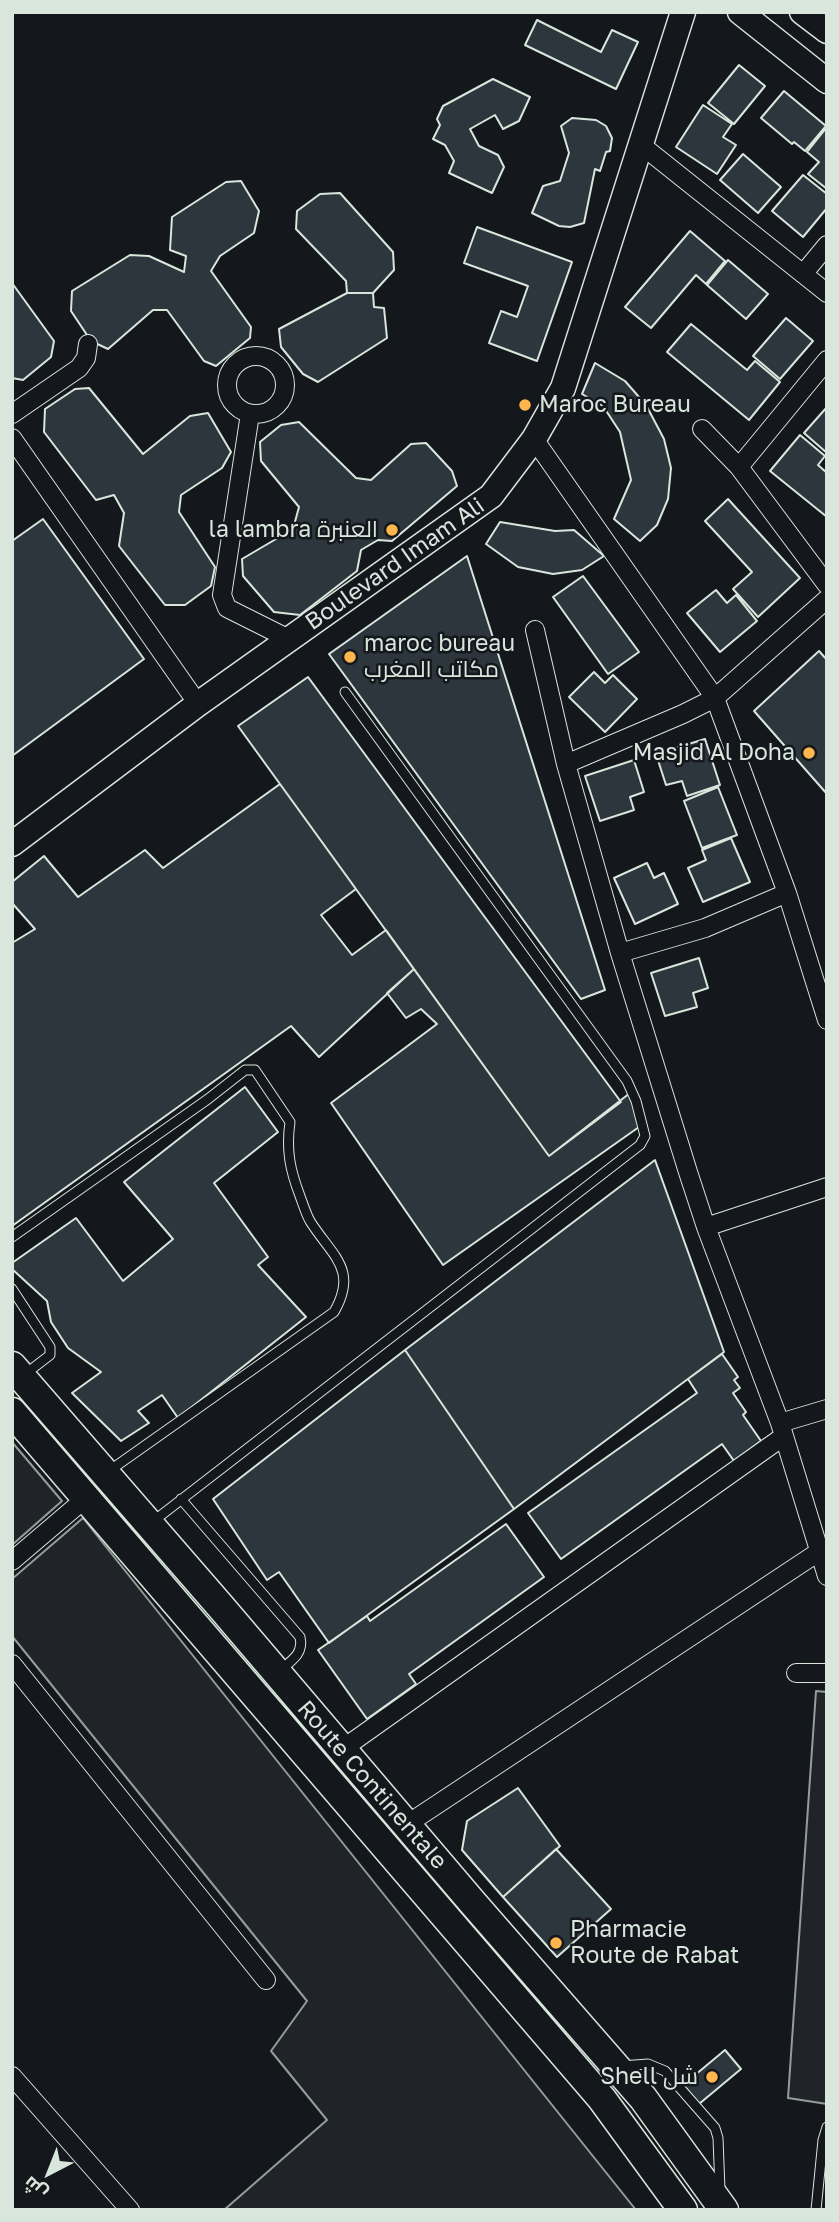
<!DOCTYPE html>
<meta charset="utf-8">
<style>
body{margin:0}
#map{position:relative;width:839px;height:2222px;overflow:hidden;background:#14181c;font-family:"Golos Text",Cairo,sans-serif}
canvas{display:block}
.frame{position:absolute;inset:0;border:14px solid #d8e6dc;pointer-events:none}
.north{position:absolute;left:14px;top:2138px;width:70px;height:70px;-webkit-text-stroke:5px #14181c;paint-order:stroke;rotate:222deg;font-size:19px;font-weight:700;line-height:28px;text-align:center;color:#d8e6dc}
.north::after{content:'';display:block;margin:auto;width:24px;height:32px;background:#d8e6dc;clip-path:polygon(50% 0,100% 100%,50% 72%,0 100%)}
</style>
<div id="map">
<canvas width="839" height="2222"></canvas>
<div class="frame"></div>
<div class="north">ش</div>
</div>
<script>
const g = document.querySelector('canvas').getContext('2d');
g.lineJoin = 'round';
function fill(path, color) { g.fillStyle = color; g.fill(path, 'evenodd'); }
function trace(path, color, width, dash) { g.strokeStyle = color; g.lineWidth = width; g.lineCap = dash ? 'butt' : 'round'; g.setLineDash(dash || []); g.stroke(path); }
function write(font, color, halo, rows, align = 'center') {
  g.font = font + ' "Golos Text",Cairo,sans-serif'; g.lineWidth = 5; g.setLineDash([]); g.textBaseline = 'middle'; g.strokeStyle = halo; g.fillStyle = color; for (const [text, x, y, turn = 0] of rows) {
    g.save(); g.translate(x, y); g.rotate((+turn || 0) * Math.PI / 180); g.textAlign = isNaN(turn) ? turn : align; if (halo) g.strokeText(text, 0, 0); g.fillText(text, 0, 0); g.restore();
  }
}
const green = new Path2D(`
 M12,1442L62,1501L12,1545Z
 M83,1518L636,2210H224L327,2120L271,2051L307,2001L12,1636V1579Z
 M816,1691L827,1692V2104L788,2098Z`);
fill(green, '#202428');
trace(green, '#939e99', 2);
const building = new Path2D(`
 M537,20L601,52L612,30L638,42L616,89L525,45Z
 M739,65L765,86L734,124L708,103Z
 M493,79L530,97L519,121L503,129L495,115L470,129L479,146L498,155L504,167L492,193L449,173L454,161L445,145L433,139L440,125L437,119L443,106Z
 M784,91L826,126L805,151L794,142L792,144L761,118Z
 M703,105L732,124L723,137L736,145L717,174L676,147Z
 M572,118L596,120L606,126L612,138L610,151L606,152L600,171L595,169L584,223L570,227L559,226L532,213L543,186L560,181L569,153L561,126Z
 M827,127V189L808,174L819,162L807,152Z
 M743,154L781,187L758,213L720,180Z
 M803,175L827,194V208L803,237L772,211Z
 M241,181L259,211L254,233L220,256L211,271L251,327L250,338L216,366L204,361L167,310H153L108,349L91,341L71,311L72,291L130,255L149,256L184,272L186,256L170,250L172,217L226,182Z
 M340,193L393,252L394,270L373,293H347L346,281L296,229L297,211L320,194Z
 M477,227L572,262L537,361L489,343L501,311L517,317L528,286L464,263Z
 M690,231L725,261L706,284L696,275L651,328L625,307Z
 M728,260L768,294L746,319L707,285Z
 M12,283L54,341L51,357L23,380L12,378Z
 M347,293H373L374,307L384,308L387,338L318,382L303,374L281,347L279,329Z
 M786,318L813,341L780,379L753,356Z
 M691,324L747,370L755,361L780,382L749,420L667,352Z
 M595,363L625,381L646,405L664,439L671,468L668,499L657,525L640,541L614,519L631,480L620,432L603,406L582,394Z
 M89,388L143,454L190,416L208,413L231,452L222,468L181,495L179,512L215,567L211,586L185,605H165L119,546L124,513L114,495L96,500L44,432L45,409L75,389Z
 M827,407V453L804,433Z
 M299,422L356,478L371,480L411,444L426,443L452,471L457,486L392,541L378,540L361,550L357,571L300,615L274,612L243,576L242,559L293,529L299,507L261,461L260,442L281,425Z
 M800,435L825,456L818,465L827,473V517L770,471Z
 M728,499L800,578L758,617L733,589L752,572L705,521Z
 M43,519L144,659L12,756V541Z
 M500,522L555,531L574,530L604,556L582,570L553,574L518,567L486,544Z
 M467,556L605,990L581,999L329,654Z
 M583,576L639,652L608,674L553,597Z
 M716,590L727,603L736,595L757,621L720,652L687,613Z
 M819,651L827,660V794L754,711Z
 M594,672L605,683L613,675L637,699L605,732L569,697Z
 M308,677L621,1102L549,1156L238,726Z
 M705,739L720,785L687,796L682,781L666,785L656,754Z
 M634,760L644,792L630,797L634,810L600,821L585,776Z
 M280,784L356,889L321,915L352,955L386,930L414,969L319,1057L291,1026L12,1226V943L35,929L12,903V882L44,856L78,897L145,850L163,868Z
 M718,787L737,835L702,848L684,801Z
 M731,838L750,882L703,902L688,868L706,860L702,850Z
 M647,863L654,878L664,873L678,904L635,924L614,878Z
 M699,958L708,988L693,993L697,1007L665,1016L651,973Z
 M414,969L549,1156L630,1093L639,1127L443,1265L331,1103L437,1024L421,1009L406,1018L387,993Z
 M245,1087L278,1132L214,1183L268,1257L258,1265L306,1317L178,1418L162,1395L138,1411L149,1423L121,1441L72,1393L101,1372L68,1348L51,1322L47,1301L12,1269V1263L76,1218L123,1281L173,1239L124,1182Z
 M655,1160L724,1352L514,1509L405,1350Z
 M405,1350L514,1509L329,1643L279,1572L267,1580L213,1499Z
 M722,1354L738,1377L734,1380L740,1388L733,1393L746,1412L743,1415L761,1441L734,1461L722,1444L561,1559L528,1513L697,1393L688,1379Z
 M506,1524L544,1577L409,1674L416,1684L367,1719L318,1650L367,1616L370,1621Z
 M518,1788L560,1846L503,1897L462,1850L467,1821Z
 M556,1849L611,1909L557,1957L503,1897Z
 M725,2050L741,2069L699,2104L683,2085Z`);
fill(building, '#2c363c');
trace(building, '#d8e6dc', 2);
const lane = new Path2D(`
 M12,1237L208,1099L245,1070H255L290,1122C286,1150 290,1170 300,1196C303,1204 306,1214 310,1221C331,1255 359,1269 334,1312L109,1471
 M12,1289L50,1347V1355L24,1375
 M181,1499L300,1637C304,1654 291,1661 279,1671
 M151,1523L640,1145L645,1136L636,1101L627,1081L345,692
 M621,2066L648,2064L665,2071L715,2128L718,2138L720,2190
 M816,2210L823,2140L827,2127`);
const street = new Path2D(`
 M640,144L827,293
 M803,274L827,245
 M227 385a29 29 0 1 1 58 0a29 29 0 1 1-58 0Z
 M12,414L79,368L86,358L88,344
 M250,414L222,595L227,608L289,639
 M702,429L739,467L827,585
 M12,438L198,704
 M534,439L715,698L787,893L827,1020
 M739,467L827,360
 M535,630L566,764L620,953L688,1172L706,1227L780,1423L827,1576
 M566,764L683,714L715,698L827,599
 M620,953L705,928L787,893
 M706,1227L827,1187
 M780,1423L827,1409
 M12,1561L86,1498
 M12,1664L266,1980
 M796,1673H827
 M341,1750L784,1436
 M406,1825L820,1551
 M12,2076L130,2210`);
const secondary = new Path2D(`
 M740,12L827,81
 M802,12L827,31
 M12,844L198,704L491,496L534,439L563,388L683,12`);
const primary = new Path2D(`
 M12,1366L221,1607L473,1903L643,2098L724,2210
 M12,1412L602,2099L683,2210`);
trace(lane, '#d8e6dc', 11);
trace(street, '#d8e6dc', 20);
trace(secondary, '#d8e6dc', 27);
trace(primary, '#d8e6dc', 31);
trace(lane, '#14181c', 9);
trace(street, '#14181c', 18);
trace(secondary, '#14181c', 24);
trace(primary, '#14181c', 28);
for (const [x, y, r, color] of [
 [525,405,7,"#ffb74d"],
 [392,530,7,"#ffb74d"],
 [350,657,7,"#ffb74d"],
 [809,753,7,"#ffb74d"],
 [556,1943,7,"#ffb74d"],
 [712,2077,7,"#ffb74d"]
]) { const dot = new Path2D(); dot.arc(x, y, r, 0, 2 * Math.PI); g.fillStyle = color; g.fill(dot); trace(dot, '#14181c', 2.5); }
write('23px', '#d8e6dc', '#14181c', [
 ["Maroc Bureau",539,405],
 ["la lambra العنبرة",378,530,"right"],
 ["maroc bureau",364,644],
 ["مكاتب المغرب",364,670],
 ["Masjid Al Doha",795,753,"right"],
 ["Pharmacie",570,1930],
 ["Route de Rabat",570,1956],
 ["Shell شل",698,2077,"right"]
], 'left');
write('23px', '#d8e6dc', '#14181c', [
 ["Boulevard Imam Ali",395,564,-35],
 ["Route Continentale",372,1785,49]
]);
</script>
